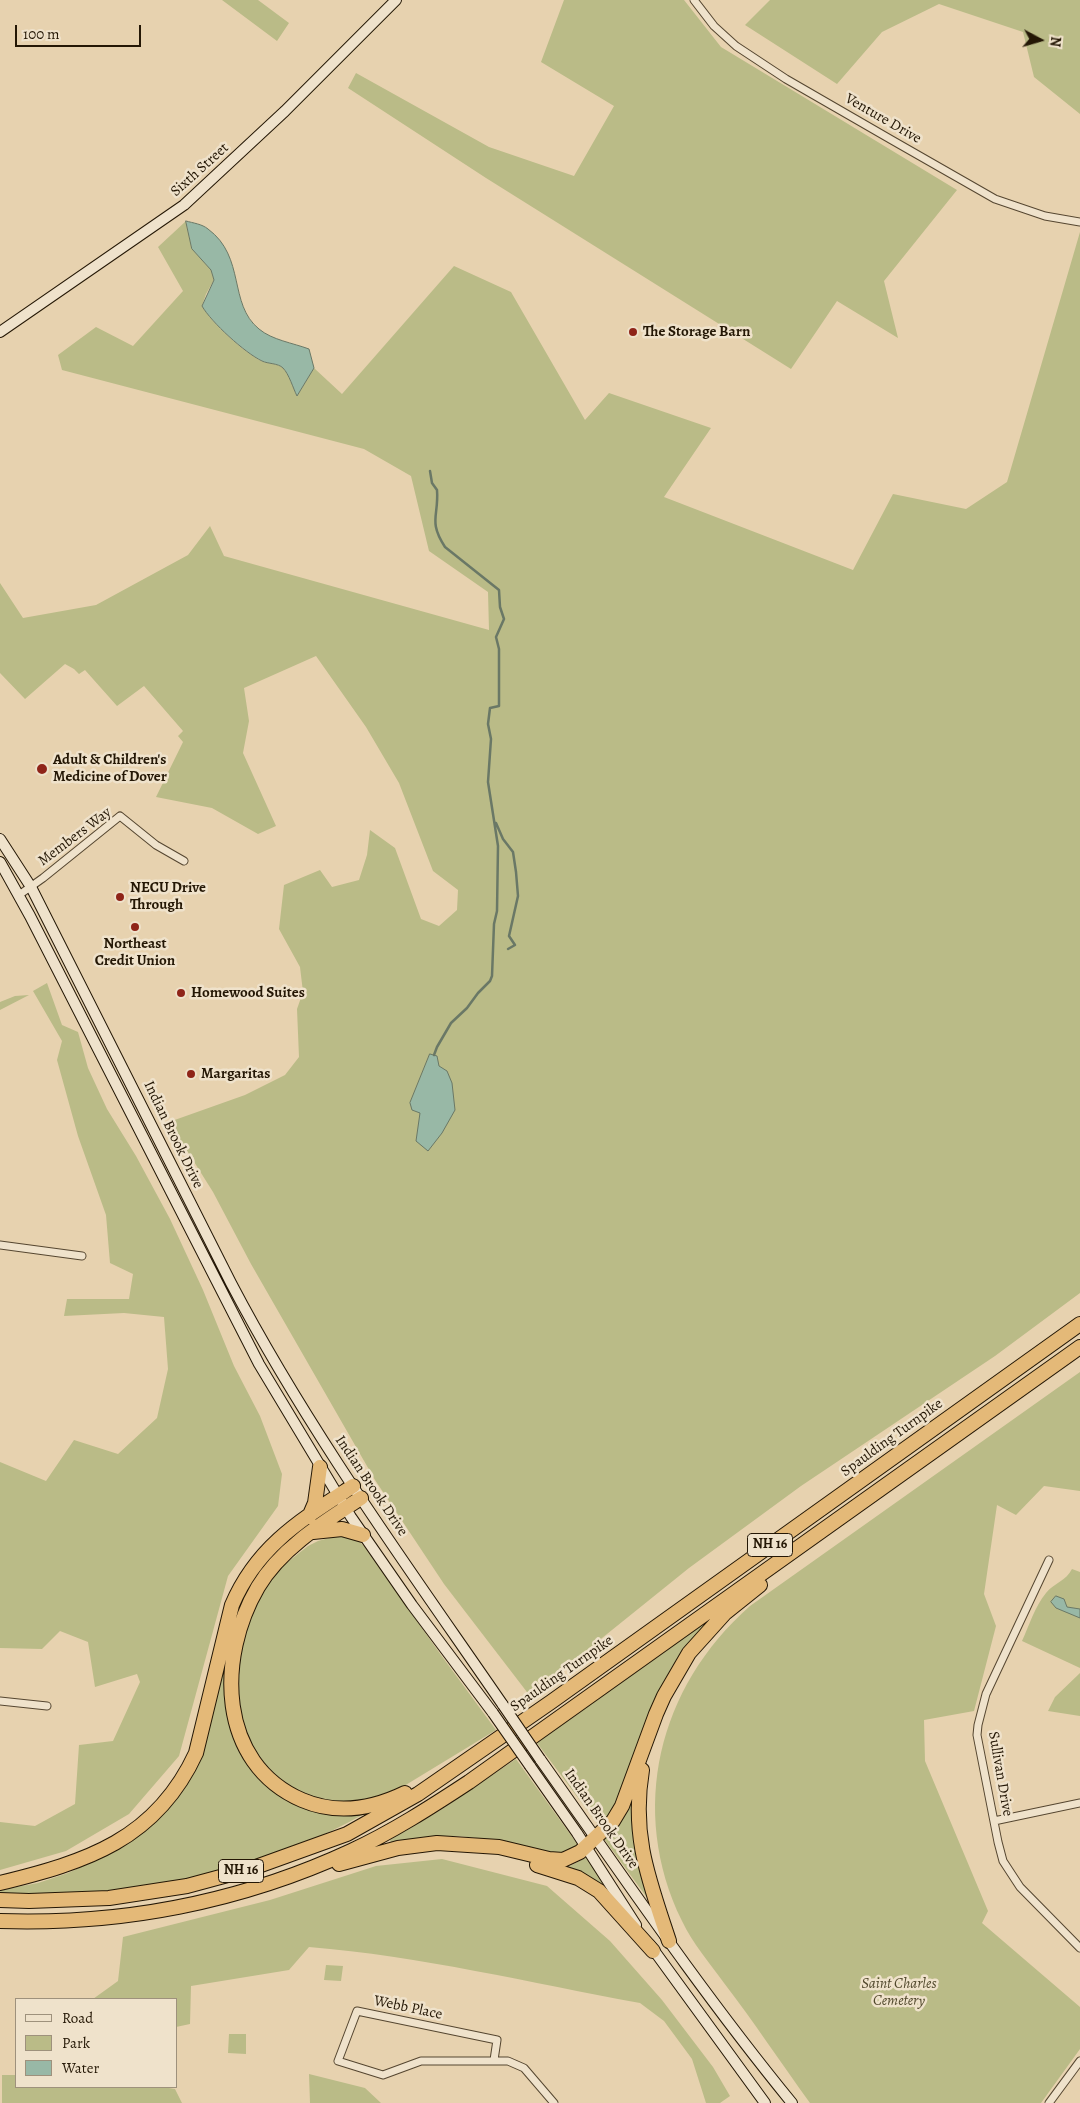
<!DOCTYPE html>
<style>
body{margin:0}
#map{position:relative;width:1080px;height:2103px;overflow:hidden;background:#e7d2af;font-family:Alegreya,serif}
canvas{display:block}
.legend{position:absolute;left:15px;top:1998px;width:162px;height:90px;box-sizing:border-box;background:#efe2cb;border:1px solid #9e917c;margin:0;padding:6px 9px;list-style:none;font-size:15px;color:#241705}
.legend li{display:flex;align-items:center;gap:10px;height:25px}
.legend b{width:25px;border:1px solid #9e917c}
.north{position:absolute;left:1015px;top:15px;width:50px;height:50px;-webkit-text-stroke:4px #efe2cb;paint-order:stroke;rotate:96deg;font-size:14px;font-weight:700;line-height:20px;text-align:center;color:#241705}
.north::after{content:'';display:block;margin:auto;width:18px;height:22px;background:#241705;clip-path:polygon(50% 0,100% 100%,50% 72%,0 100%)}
.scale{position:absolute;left:15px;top:25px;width:126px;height:22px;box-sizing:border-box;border:2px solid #241705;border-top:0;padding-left:6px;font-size:15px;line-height:18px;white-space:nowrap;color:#241705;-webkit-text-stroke:4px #efe2cb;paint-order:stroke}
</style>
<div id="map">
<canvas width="1080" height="2103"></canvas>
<ul class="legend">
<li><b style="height:6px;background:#efe2cb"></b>Road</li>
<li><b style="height:14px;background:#babb87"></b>Park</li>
<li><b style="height:14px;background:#98b8a6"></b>Water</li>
</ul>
<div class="north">N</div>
<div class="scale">100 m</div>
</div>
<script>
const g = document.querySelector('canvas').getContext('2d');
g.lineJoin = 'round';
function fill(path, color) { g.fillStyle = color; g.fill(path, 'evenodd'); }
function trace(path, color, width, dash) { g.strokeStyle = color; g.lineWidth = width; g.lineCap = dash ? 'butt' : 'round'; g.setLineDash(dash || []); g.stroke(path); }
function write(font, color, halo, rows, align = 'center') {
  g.font = font + ' Alegreya,serif'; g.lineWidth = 5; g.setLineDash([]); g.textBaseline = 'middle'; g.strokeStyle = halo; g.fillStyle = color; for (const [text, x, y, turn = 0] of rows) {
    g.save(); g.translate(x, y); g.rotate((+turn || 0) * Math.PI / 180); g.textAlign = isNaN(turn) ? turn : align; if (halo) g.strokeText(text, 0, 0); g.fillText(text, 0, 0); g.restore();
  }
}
fill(new Path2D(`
 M222,0H258L289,23L277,41Z
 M564,0H684L721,47L957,190L884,281L898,338L837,301L791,369L486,178L348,88L356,73L489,147L574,176L614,106L541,62Z
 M770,0H1080V114L1034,77L1023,32L939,4L882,32L837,84L745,25Z
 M186,221L192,249L211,270L214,280L206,294L202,306C212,324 243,351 261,361C268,364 277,363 283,368C289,374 293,388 297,396L314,368L342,394L454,266L511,292L585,420L609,393L711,428L664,497L853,570L893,494L966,509L1007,482L1080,232V1293L995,1356L801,1486L689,1568L530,1696L444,1584L375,1480L251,1264L213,1192L169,1122L245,1095L285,1075L299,1057L297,1009L303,992L300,967L279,929L284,885L320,870L332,887L359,880L367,855L370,830L395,848L421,919L439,926L457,910L458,890L433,871L399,783L366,727L316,656L244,688L249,721L243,753L276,826L258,834L212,808L156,797L183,742L178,736L183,731L144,686L117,706L85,670L79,674L74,669L65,664L25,699L0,673V583L23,618L96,605L188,555L210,526L224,556L489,630L488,592L429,551L411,476L364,449L62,370L58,355L96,327L133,346L183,291L158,247Z
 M47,983L62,1025L78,1032L88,1068L107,1109L136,1156L170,1219L203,1290L234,1366L260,1416L282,1474L278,1506L228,1576L179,1756L129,1814L66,1851L0,1870V1822L35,1826L75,1804L79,1745L113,1741L140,1682L137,1674L95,1687L88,1642L60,1631L42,1649L0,1648V1462L46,1481L74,1440L118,1454L157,1418L168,1369L164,1317L124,1313L64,1316L67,1299H129L133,1274L110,1263L106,1215L78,1136L57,1060L62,1041L33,991Z
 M29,995L0,1010V1002L15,996Z
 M1080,1372V1491L1044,1486L1016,1515L997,1505L984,1594L996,1626L974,1711L924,1720L925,1761L988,1911L982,1923L1080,2007V2049L1041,2103H810C781,2063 754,2022 724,1983C709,1962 693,1944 682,1921C628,1810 658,1687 750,1606Z
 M301,1530L302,1532L258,1580L228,1698L268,1782L362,1813V1815C284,1859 195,1882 106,1893C72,1897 34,1895 0,1895V1890L38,1883L68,1873L102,1857L136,1833L178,1792L237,1609C254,1574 270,1553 301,1530Z
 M340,1535L357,1539L363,1545L441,1655L496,1730L386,1797L332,1804L288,1789L256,1757L239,1716L237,1670L246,1628L264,1590L280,1568L308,1546L318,1541Z
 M1072,1569L1080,1572V1668L1022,1641C1029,1626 1035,1606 1046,1593C1054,1583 1066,1581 1072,1569Z
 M704,1624L706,1627L696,1638L616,1810L599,1826L537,1743Z
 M1080,1673V1716L1048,1711L1055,1697Z
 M516,1759L578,1845C568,1852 558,1853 547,1853C491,1839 448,1827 392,1845L390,1840L439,1811Z
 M632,1793L648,1899L604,1839Z
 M587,1857L605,1885L568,1867Z
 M442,1859L547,1886L610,1941L662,2000L713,2067L730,2096L720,2103H706L692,2059L664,2021L640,2003C530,1983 421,1956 309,1947L289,1970L191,1986L190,2024L176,2027V1999H93L118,1981L123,1937L270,1900L376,1866Z
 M326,1965L343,1966L341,1981L324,1980Z
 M229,2034H246V2054L228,2053Z
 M309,2074L365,2088L381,2103H310Z
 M2,2075H16V2087H163L175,2089L182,2103H2Z`), '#babb87');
const water = new Path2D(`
 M186,221C193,223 202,224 208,229C246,257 228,304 259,329C272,340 293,343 309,349L314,368L297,396C293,388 289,374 283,368C278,363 268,364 262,361C245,353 211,322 202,306L214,280L211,270L192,249Z
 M430,1054L437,1056L439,1066L447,1071L452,1083L455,1110L442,1133L428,1151L416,1141L420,1113L412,1110L410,1103Z
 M1056,1596L1064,1599L1067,1607L1080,1609V1618L1056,1608L1051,1602Z`);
fill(water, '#98b8a6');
trace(water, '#6a7866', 1);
trace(new Path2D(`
 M430,471L432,483L437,490C439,516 428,521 445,547L499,590L500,607L504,619L496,637L499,649V706L490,708L488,724L491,739L488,782L498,846L497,911L494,924L492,976L490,981L478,993L467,1008L451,1023L437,1047L434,1055
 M496,823L503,839L513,852L516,872L518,896L509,936L515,945L508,949`), '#6a7866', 2.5);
const street = new Path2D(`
 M694,0L714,26L736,46L786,79L890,139L995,199L1045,216L1080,222
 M19,895L43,878L120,816L156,845L184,861
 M0,1245L82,1256
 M1049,1560L986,1694L978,1725L977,1735L998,1842L1003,1861L1020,1887L1080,1948
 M0,1701L47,1706
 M994,1821L1080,1803
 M494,2060L497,2040L357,2011L338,2061L383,2075L421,2061H508L524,2068L554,2103
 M1049,2103L1080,2061`);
const secondary = new Path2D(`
 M0,332L184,205L285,111L396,0
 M0,839L31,887L231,1283C309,1432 408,1567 503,1705
 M0,862L30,916L259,1364L351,1517L412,1605L493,1713
 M540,1759C622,1875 702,1993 792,2103
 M530,1766L577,1833L636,1925
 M650,1945L765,2103`);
const highway = new Path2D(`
 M361,1498C324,1522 281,1548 258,1587C217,1657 217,1763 302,1800C337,1815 372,1809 405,1793
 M309,1517L315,1503L320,1467
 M313,1532L342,1529L363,1535
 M642,1770C631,1836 649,1880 669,1941
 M339,1864L398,1848L437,1843L499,1847L549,1859L563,1860L580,1852L613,1821L622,1806L656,1714L664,1696L689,1653L725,1613L760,1585
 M537,1865L578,1878L599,1891L653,1951
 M0,1883C86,1862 156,1840 196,1753L232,1605C257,1546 301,1520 353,1486
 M0,1900L29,1901L109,1898L187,1886L250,1869L347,1834L418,1794L551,1702L1080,1324
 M0,1921C121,1925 241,1902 351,1851C392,1832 431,1807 469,1782L1080,1347`);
trace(street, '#554630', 9);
trace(secondary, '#241705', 12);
trace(highway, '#241705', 16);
trace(street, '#efe2cb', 7);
trace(secondary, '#efe2cb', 10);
trace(highway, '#e4b978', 14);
const secondaryBridge = new Path2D(`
 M503,1705L540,1759
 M493,1713L530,1766`);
trace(secondaryBridge, '#241705', 12, []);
trace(secondaryBridge, '#efe2cb', 10);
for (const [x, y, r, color] of [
 [633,332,5,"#8f2418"],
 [42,769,6,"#8f2418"],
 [120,897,5,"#8f2418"],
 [135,927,5,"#8f2418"],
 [181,993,5,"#8f2418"],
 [191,1074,5,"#8f2418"]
]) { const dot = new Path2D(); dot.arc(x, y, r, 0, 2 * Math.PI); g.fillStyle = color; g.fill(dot); trace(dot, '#efe2cb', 2); }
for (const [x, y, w] of [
 [770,1545,45],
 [241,1871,45]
]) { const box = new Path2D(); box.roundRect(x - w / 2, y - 11.5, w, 23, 4); g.fillStyle = '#efe2cb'; g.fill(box); trace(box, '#241705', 1); }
write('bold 14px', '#241705', null, [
 ["NH 16",770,1545],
 ["NH 16",241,1871]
]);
write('15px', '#241705', '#efe2cb', [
 ["Venture Drive",883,119,30],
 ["Sixth Street",200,170,-42],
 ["Members Way",75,837,-37],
 ["Indian Brook Drive",173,1135,64],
 ["Spaulding Turnpike",892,1438,-36],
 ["Indian Brook Drive",371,1486,56],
 ["Spaulding Turnpike",562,1674,-35],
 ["Sullivan Drive",1000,1774,80],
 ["Indian Brook Drive",601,1819,55],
 ["Webb Place",408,2008,12]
]);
write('bold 15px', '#241705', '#efe2cb', [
 ["The Storage Barn",643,332],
 ["Adult & Children's",53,760],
 ["Medicine of Dover",53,777],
 ["NECU Drive",130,888],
 ["Through",130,905],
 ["Northeast",135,944,"center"],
 ["Credit Union",135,961,"center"],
 ["Homewood Suites",191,993],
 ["Margaritas",201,1074]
], 'left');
write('italic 15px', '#51482c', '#efe2cb', [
 ["Saint Charles",899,1984],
 ["Cemetery",899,2001]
]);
</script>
